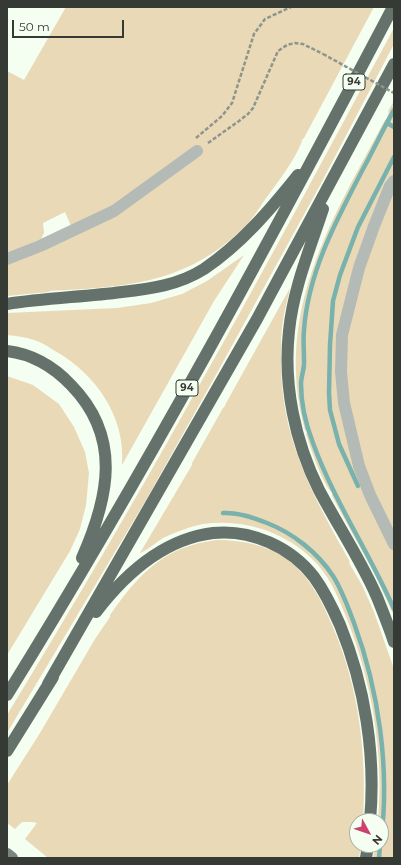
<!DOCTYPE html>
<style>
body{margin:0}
#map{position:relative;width:401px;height:865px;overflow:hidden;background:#f4fef1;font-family:Montserrat,sans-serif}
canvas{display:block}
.frame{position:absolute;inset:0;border:8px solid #363a35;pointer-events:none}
.north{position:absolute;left:349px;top:813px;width:40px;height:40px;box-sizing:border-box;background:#f4fef1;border:1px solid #a8b0a6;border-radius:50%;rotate:130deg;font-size:11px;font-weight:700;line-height:16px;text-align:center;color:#363a35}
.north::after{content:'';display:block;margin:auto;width:14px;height:18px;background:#ce416e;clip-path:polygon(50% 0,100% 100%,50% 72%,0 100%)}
.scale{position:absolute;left:12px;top:20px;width:112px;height:18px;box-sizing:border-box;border:2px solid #363a35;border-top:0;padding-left:5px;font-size:12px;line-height:14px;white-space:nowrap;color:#363a35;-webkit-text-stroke:3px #f4fef1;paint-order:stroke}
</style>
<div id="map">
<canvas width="401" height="865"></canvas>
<div class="frame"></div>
<div class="north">N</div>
<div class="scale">50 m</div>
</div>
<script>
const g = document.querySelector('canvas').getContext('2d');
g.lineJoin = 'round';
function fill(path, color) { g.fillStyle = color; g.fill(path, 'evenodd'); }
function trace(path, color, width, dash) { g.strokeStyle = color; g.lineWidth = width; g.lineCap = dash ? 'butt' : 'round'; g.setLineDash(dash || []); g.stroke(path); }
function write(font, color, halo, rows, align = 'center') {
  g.font = font + ' Montserrat,sans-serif'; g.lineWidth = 3.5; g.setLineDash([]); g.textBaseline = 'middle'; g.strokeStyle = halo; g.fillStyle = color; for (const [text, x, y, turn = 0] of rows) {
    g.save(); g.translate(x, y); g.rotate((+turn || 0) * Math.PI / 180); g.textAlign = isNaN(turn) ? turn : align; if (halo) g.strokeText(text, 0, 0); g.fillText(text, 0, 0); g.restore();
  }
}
fill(new Path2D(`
 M66,7H374L304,138L302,140C300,152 277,184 269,194C263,202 257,212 250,221C192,283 130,287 49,291V292L7,296V264L71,226L65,212L43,223L44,233L41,239L7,256V71L24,80Z
 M394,28V44L318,189L217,373L146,500L7,733V715C70,611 132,506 191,400C261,277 327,152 394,28Z
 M394,101V616L375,575L332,496V493C322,483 311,449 306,434L307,432L305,430C273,313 332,219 385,120L387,118L389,112L388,111Z
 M244,255L214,301L122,465C126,417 96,374 55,351C49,347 41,342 34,340C25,337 16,336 7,335V313L117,308L151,303L182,294L207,281Z
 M290,288C288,299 284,310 283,321C281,332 281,343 281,354C279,436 312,494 350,562L349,563L362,585L374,612L394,669V858H373L375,845H381V821H378C384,752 372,683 347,619C339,600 332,581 318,565C290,533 245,518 203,524C189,527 175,532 163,538C155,543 148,550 140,553L192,465V463L223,408L225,406V405Z
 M7,376L33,385L59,404L74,427L85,452L89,473L86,505L80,529L70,551L7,655Z
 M217,540C244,540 272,546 293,564C312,581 322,602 332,625C359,687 367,754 363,821H357V845H361L359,858H48L25,839L37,823L32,822H22L15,829L7,823V785L40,733L95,639L110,617V615C139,574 164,546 217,540Z`), '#e9d9b7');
trace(new Path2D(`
 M394,110C383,129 374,149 363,169C337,219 308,272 304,330C303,340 304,350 304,360C305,368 301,376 301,384C301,403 306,425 313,443C334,501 369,552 394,609
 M387,123L394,127
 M358,486L339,444L330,410L329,393L330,345L333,301L340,275L358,227L394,157
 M223,513C238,512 254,518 267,523C293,533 318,553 333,576C342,590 348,607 354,623C379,691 390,769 381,841
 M379,858L380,845`), '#79b1ad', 4.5);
trace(new Path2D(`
 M196,138L222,116L232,103L254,34L265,19L291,7
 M208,143L239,121L248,114L253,108L278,51L287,45L295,43L303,44L323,54`), '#8e958c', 2.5, [4, 2]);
trace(new Path2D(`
 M394,181L390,186L374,226L359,268L342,335L341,372L344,403L359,466L370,495L394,544
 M7,259L40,246L114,211L197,151`), '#b4bbb7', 12);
trace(new Path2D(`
 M7,854L12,858`), '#79857f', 12);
trace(new Path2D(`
 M323,209C310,249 293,289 289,331C283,385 295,442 319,490C338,526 361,560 377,597C383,612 389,627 394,642
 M7,304C45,298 84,297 122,292C150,289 179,285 204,269C241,244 270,210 298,175
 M7,351C32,354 54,367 71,385C122,437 109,497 82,558
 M96,612C125,574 164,539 213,533C251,529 291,547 314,577C325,592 333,609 340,625C365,686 376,755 370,821
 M48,684L257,319L394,64
 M7,695C146,471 271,239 393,7
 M7,751L53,677
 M366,858L368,845`), '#64726b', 12);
trace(new Path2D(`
 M323,54L394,93`), '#8e958c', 2.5, [4, 2]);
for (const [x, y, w] of [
 [354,82,22],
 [187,388,22]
]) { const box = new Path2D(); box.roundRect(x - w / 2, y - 8, w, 16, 3); g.fillStyle = '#f4fef1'; g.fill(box); trace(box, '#363a35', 1); }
write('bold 10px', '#363a35', null, [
 ["94",354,82],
 ["94",187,388]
]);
</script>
